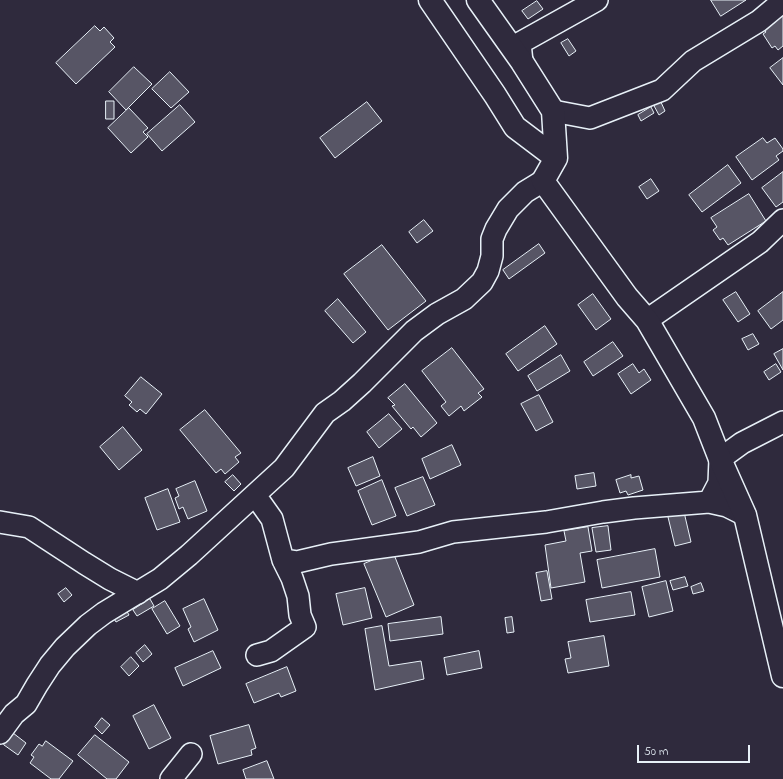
<!DOCTYPE html>
<style>
body{margin:0}
#map{position:relative;width:783px;height:779px;overflow:hidden;background:#2f2a3d;font-family:"Indie Flower",sans-serif}
canvas{display:block}
.scale{position:absolute;left:637px;top:745px;width:113px;height:18px;box-sizing:border-box;border:2px solid #e8f1f8;border-top:0;padding-left:5px;font-size:12px;line-height:14px;white-space:nowrap;color:#e8f1f8;-webkit-text-stroke:3px #2f2a3d;paint-order:stroke}
</style>
<div id="map">
<canvas width="783" height="779"></canvas>
<div class="scale">50 m</div>
</div>
<script>
const g = document.querySelector('canvas').getContext('2d');
g.lineJoin = 'round';
function fill(path, color) { g.fillStyle = color; g.fill(path, 'evenodd'); }
function trace(path, color, width, dash) { g.strokeStyle = color; g.lineWidth = width; g.lineCap = dash ? 'butt' : 'round'; g.setLineDash(dash || []); g.stroke(path); }
const building = new Path2D(`
 M711,0H746L721,16Z
 M537,1L543,9L528,19L522,11Z
 M783,11V46L778,50L775,46L772,48L763,34L766,32L761,26Z
 M95,26L100,31L104,27L114,38L110,42L115,47L76,84L56,63Z
 M568,39L576,51L569,56L561,43Z
 M783,58V85L770,68Z
 M134,67L152,84L126,110L109,92Z
 M170,72L189,92L171,108L152,89Z
 M660,100L665,111L659,115L653,104Z
 M106,101H114V119H106Z
 M367,102L382,121L335,158L320,138Z
 M180,105L195,122L162,151L147,134Z
 M651,107L654,113L641,121L638,115Z
 M129,108L148,128L143,132L148,137L131,153L108,128Z
 M763,138L767,143L775,138L783,149V151L776,156L779,160L752,180L736,157Z
 M728,165L741,183L702,212L689,195Z
 M783,172V202L776,207L762,188Z
 M651,179L659,191L647,199L639,187Z
 M749,194L766,221L728,245L723,238L720,240L713,230L717,227L711,218Z
 M424,220L433,231L417,243L409,232Z
 M539,244L545,253L509,279L503,270Z
 M382,245L426,301L388,330L344,274Z
 M736,292L750,314L738,322L723,300Z
 M783,292V320L771,329L758,311Z
 M593,294L611,319L596,330L578,305Z
 M338,299L366,332L353,343L325,311Z
 M545,326L557,344L518,371L506,354Z
 M753,334L759,344L748,350L742,339Z
 M613,342L623,356L593,376L584,362Z
 M452,348L484,389L478,393L482,397L464,411L461,406L449,416L441,406L446,402L422,371Z
 M783,349V370L774,354Z
 M561,355L570,371L537,391L528,376Z
 M633,364L639,373L644,369L651,380L631,394L618,374Z
 M776,364L781,372L769,380L764,372Z
 M141,377L162,394L146,414L140,409L137,412L129,405L132,402L125,396Z
 M405,384L437,423L421,437L413,427L411,429L392,406L395,405L388,398Z
 M539,395L553,422L536,431L521,404Z
 M205,410L241,453L235,457L239,462L225,474L221,469L216,473L180,430Z
 M389,414L402,429L379,448L367,432Z
 M123,427L142,450L119,470L100,447Z
 M452,445L461,465L430,479L422,459Z
 M373,457L380,476L356,486L348,468Z
 M594,473L596,486L577,489L575,476Z
 M233,475L241,484L234,491L225,482Z
 M631,475V478L639,476L643,490L628,495L626,491L620,493L616,480Z
 M423,477L435,505L407,516L395,488Z
 M382,480L396,516L372,525L358,491Z
 M195,481L207,511L188,519L183,507L179,509L175,498L179,496L176,489Z
 M168,489L180,522L157,530L145,498Z
 M684,512L691,542L675,546L668,517Z
 M608,526L611,550L596,552L592,528Z
 M588,527L592,551L580,553L585,582L551,588L545,545L566,541L564,531Z
 M655,549L660,577L602,588L597,560Z
 M393,552L414,605L386,617L364,564Z
 M547,571L552,599L541,601L536,573Z
 M685,577L688,586L673,590L670,581Z
 M666,581L673,611L649,617L642,587Z
 M701,583L704,591L693,594L691,587Z
 M66,588L72,595L64,602L58,594Z
 M365,588L372,618L343,625L336,594Z
 M631,592L635,615L590,622L586,600Z
 M150,599L154,606L137,616L133,610Z
 M204,599L218,630L194,642L188,629L191,627L183,609Z
 M165,601L180,626L167,634L152,609Z
 M125,608L129,615L116,622L112,615Z
 M441,617L443,634L390,641L388,624Z
 M512,617L514,632L507,633L505,618Z
 M382,626L389,666L421,661L424,679L375,690L365,629Z
 M604,636L609,666L568,673L565,659L571,658L568,642Z
 M145,645L152,654L143,662L136,653Z
 M213,651L221,668L183,686L175,668Z
 M479,651L482,668L447,675L444,658Z
 M131,657L139,666L129,676L121,667Z
 M287,667L296,691L281,697L279,693L254,703L246,684Z
 M154,705L171,738L149,749L133,716Z
 M102,718L110,725L102,734L95,727Z
 M249,725L256,748L251,750L252,755L218,764L210,736Z
 M13,733L26,743L18,755L4,745Z
 M95,735L129,762L116,779H107L78,755Z
 M46,741L73,761L59,779H51L30,763L34,757L31,755L39,744L42,746Z
 M267,761L274,779H246L243,770Z`);
fill(building, '#575565');
trace(building, '#e8f1f8', 1);
const minor = new Path2D(`
 M522,62L520,43L597,0
 M553,111L590,118L662,90L693,61L759,21L783,1
 M647,320L760,242L783,220
 M255,495L272,519L283,560L297,562L331,554L419,542L453,532L546,522L603,512L634,508L709,502L727,506L745,515
 M709,502L719,483L720,459L742,443L783,422
 M0,522L29,527L84,563L110,579L138,593
 M257,655L271,651L305,627L300,615L298,596L292,578L283,560
 M0,733L14,714L26,704L37,685L50,665L65,647L88,625L104,613L160,579L189,555L284,468L325,413L342,401L362,383L414,331L437,314L464,299L482,282L488,271L492,256V239L496,229L508,209L525,192L543,181
 M171,779L191,754`);
const major = new Path2D(`
 M430,0L495,95L515,127L556,158
 M478,0L522,62L553,111L556,158L543,181L627,297L647,320L704,418L720,459L745,515L783,676`);
trace(minor, '#e8f1f8', 24);
trace(major, '#e8f1f8', 25);
trace(minor, '#2f2a3d', 21);
trace(major, '#2f2a3d', 22);
</script>
